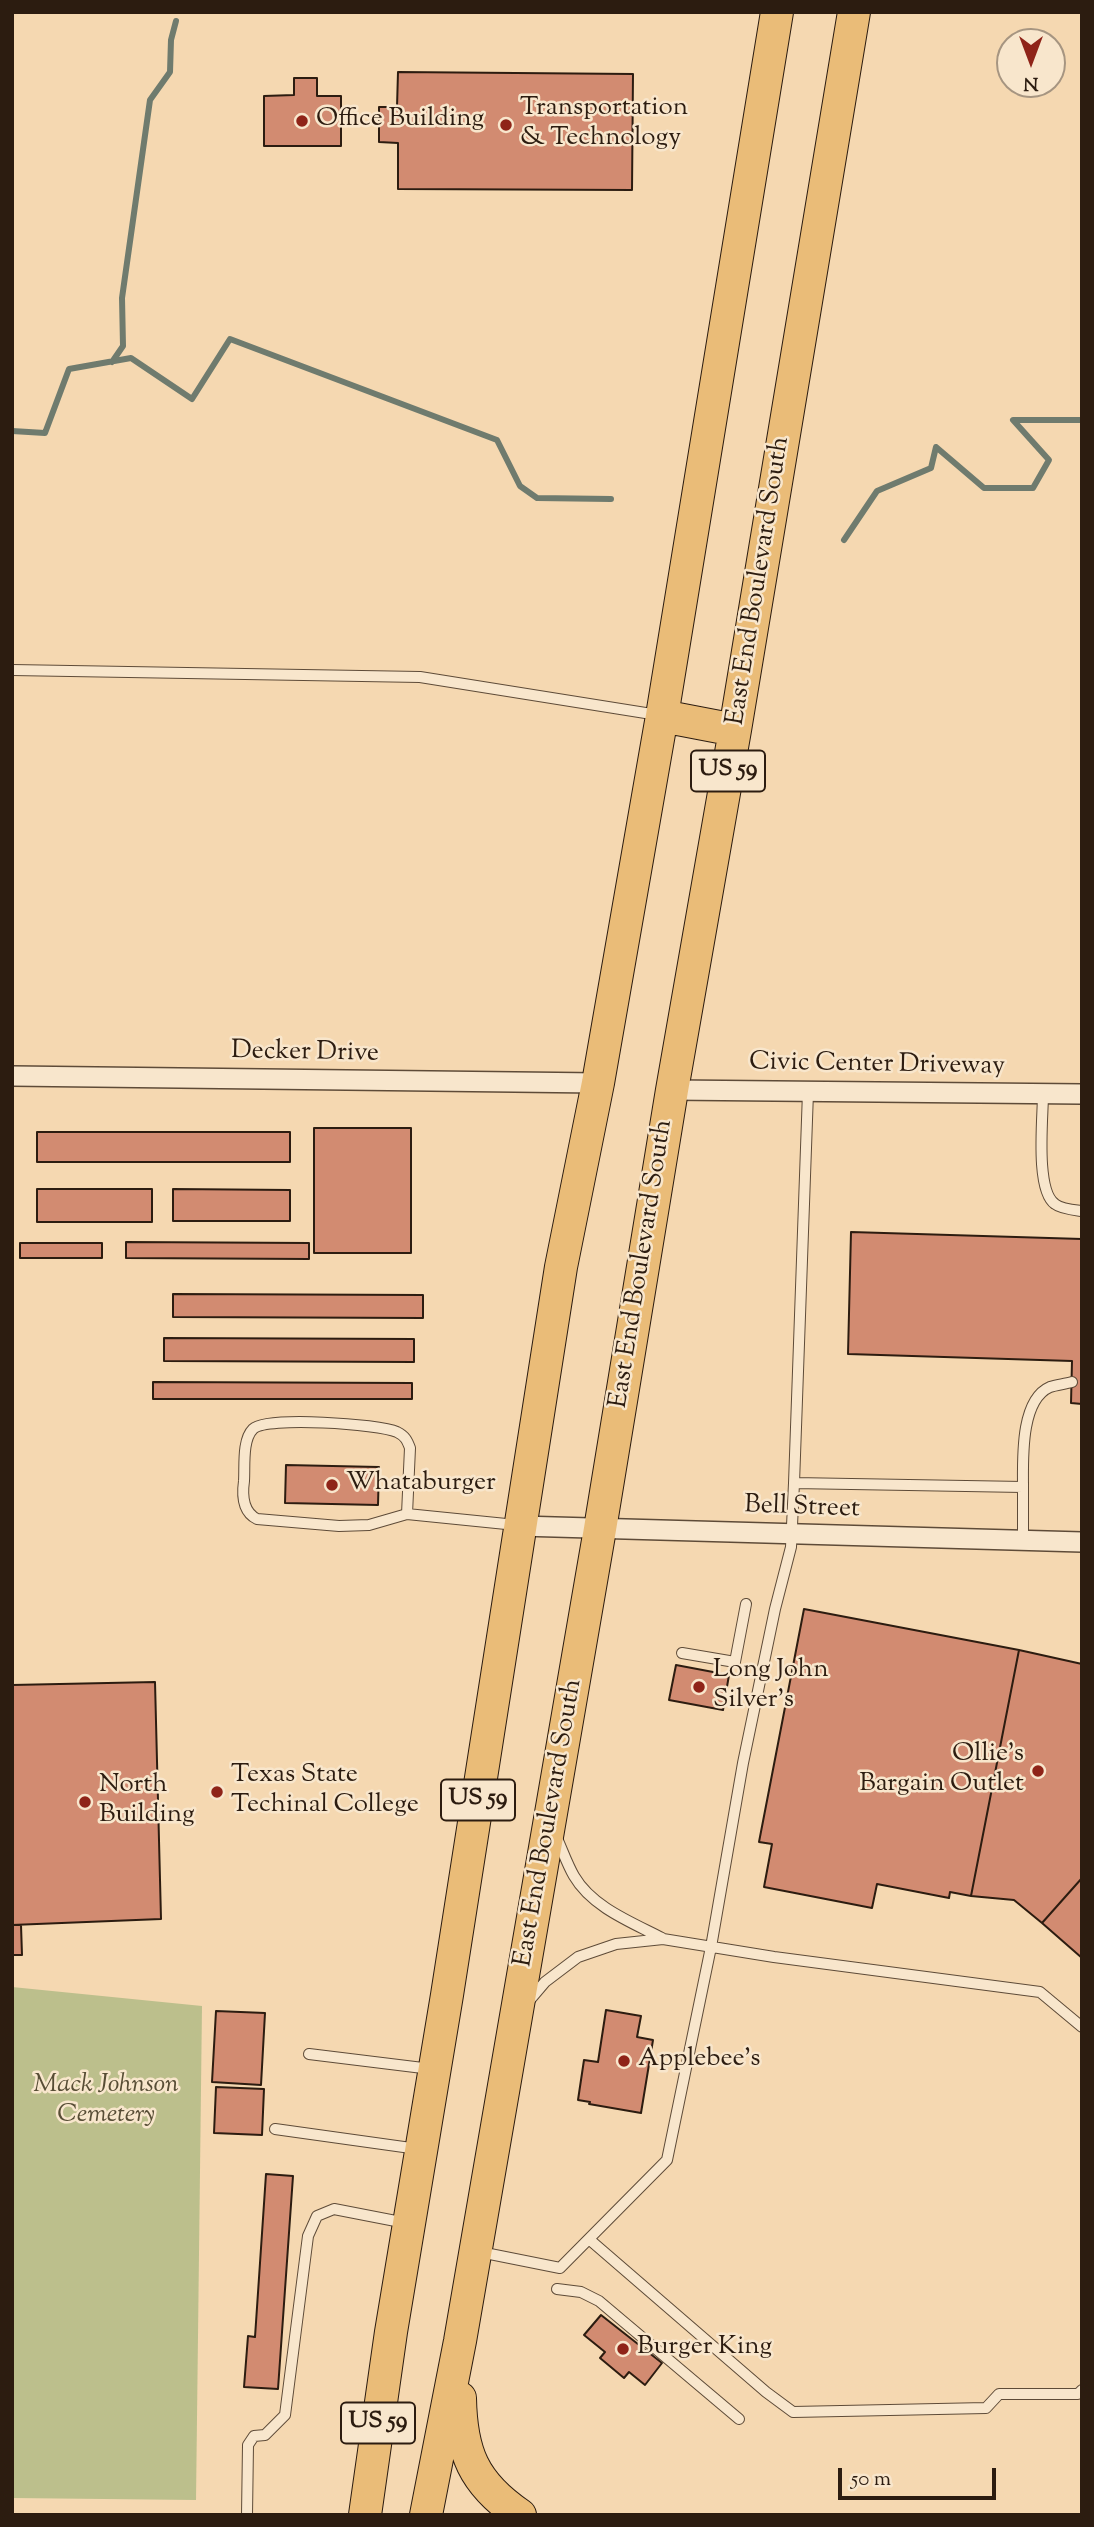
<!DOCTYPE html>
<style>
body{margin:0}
#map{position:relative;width:1094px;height:2527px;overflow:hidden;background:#f5d8b1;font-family:"Sorts Mill Goudy",serif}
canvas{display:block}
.frame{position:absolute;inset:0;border:14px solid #2c1c10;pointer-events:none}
.north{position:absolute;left:996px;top:28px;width:70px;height:70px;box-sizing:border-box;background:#f8e6cc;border:2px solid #a69581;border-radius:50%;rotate:180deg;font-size:19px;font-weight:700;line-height:28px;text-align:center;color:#2c1c10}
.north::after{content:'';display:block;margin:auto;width:24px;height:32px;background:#8f2418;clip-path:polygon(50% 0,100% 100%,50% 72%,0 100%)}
.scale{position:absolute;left:838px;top:2468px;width:158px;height:32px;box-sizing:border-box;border:4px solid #2c1c10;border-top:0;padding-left:9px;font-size:21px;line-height:24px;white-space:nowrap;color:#2c1c10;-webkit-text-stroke:5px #f8e6cc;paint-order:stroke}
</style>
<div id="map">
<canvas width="1094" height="2527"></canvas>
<div class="frame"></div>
<div class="north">N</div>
<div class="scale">50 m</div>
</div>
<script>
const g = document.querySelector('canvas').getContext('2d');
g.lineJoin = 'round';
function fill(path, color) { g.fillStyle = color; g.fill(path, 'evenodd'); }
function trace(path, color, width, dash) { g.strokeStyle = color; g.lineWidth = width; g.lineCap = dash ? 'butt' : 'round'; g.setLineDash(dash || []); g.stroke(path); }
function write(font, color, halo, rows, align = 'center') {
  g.font = font + ' "Sorts Mill Goudy",serif'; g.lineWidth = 5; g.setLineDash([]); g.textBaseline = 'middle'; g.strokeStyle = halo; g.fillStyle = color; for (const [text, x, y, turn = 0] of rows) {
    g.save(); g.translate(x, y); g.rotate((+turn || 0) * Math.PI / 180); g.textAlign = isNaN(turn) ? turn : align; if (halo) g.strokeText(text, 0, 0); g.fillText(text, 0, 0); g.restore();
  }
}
fill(new Path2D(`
 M12,1987L202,2006L196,2500L12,2498Z`), '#bcbf8c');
trace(new Path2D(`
 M112,362L123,346L122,298L150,100L170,72L171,40L176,21
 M12,431L45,433L69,369L131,358L192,399L230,339L497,440L520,486L537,498L611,499
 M844,540L877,491L931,468L936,447L984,488H1033L1049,460L1013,420H1082`), '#6f7b6e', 6);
const building = new Path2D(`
 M398,72L633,74L632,190L398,189V143L379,142V107H397Z
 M294,78H317V96H341V146H264V96L294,95Z
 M314,1128H411V1253H314Z
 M37,1132H290V1162H37Z
 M37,1189H152V1222H37Z
 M173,1189L290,1190V1221H173Z
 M851,1232L1082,1239V1404L1071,1403L1072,1361L848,1354Z
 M126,1242L309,1243V1259L126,1258Z
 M20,1243H102V1258H20Z
 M173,1294L423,1295V1318L173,1317Z
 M164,1338L414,1339V1362L164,1361Z
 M153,1382L412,1383V1399H153Z
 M286,1465L379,1467L378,1505L285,1503Z
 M804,1609L1019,1650L971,1896L950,1892L949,1898L877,1884L872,1908L764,1887L772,1844L759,1842Z
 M1019,1650L1082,1664V1878L1042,1923L1014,1900L971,1896Z
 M676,1665L729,1675L723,1710L669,1700Z
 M155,1682L161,1919L12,1925V1685Z
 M1082,1878V1958L1042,1923Z
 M12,1925H21L22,1955H12Z
 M606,2010L641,2016L637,2037L653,2040L641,2113L589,2104L590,2102L578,2100L584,2060L598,2062Z
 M216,2011L265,2013L261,2085L212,2082Z
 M216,2087L264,2089L262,2135L214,2133Z
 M266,2174L293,2176L278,2389L244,2387L248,2336L255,2337Z
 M601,2315L662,2363L645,2385L629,2372L624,2378L600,2358L605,2352L584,2335Z`);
fill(building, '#d28b71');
trace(building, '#2c1c10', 2);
const service = new Path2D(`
 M12,670L420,677L658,715
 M1043,1094C1043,1117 1035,1190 1055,1204C1061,1209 1074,1210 1082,1211
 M794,1483L808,1092
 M1023,1487C1023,1460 1020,1400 1050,1387C1056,1385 1065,1384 1072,1382
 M407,1514L410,1448C407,1440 405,1436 397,1432C379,1424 266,1416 253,1429C242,1440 245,1466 244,1481C242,1495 243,1512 257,1519L339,1526L369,1525L407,1514L516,1525
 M682,1653L735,1662L746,1604
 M556,1836C562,1849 567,1864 574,1876C592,1907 631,1922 662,1938
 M528,2002L545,1982L578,1957L616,1944L663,1939L774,1957L1040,1992L1082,2027
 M309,2054L431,2069
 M275,2129L418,2149
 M590,2240L766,2392L793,2412L986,2408L999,2394H1078L1082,2390
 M480,2252L560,2268L667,2160L711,1947L743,1763L775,1609L791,1547L794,1483L1023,1487V1541
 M557,2289L581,2292L599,2301L739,2419
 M247,2515L248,2445L254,2436L265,2435L285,2415L308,2236L317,2216L334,2209L406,2223`);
const minor = new Path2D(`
 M12,1076L598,1083
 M672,1090L1082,1094
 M520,1526L1082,1542`);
const trunk = new Path2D(`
 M662,716L735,730
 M460,2398C461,2452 473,2483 520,2515
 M365,2515L391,2332L447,1995L561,1267L598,1083L662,716L777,12
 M426,2515L460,2341L600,1529L672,1090L735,730L854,12`);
trace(service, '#5e4b38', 12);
trace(minor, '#5e4b38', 22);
trace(trunk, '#2c1c10', 34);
trace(service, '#f8e6cc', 10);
trace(minor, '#f8e6cc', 19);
trace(trunk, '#eabc78', 32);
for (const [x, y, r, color] of [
 [302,121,7,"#8f2418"],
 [506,125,7,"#8f2418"],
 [332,1485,7,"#8f2418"],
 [699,1687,7,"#8f2418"],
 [1038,1771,7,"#8f2418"],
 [217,1792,7,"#8f2418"],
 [85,1802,7,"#8f2418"],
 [624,2061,7,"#8f2418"],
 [623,2349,7,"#8f2418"]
]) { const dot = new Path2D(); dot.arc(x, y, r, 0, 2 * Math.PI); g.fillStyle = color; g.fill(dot); trace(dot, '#f8e6cc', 2.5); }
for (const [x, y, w] of [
 [728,771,74],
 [478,1800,74],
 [378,2423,74]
]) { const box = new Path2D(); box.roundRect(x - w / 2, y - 20.5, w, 41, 5); g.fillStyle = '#f8e6cc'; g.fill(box); trace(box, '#2c1c10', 2); }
write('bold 24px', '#2c1c10', null, [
 ["US 59",728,771],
 ["US 59",478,1800],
 ["US 59",378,2423]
]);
write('26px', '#2c1c10', '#f8e6cc', [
 ["Transportation",520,110],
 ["& Technology",520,140],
 ["Office Building",316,121],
 ["Whataburger",346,1485],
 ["Long John",713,1672],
 ["Silver's",713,1702],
 ["Ollie's",1024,1756,"right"],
 ["Bargain Outlet",1024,1786,"right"],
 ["Texas State",231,1777],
 ["Techinal College",231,1807],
 ["North",99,1787],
 ["Building",99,1817],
 ["Applebee's",638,2061],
 ["Burger King",637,2349]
], 'left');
write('26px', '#2c1c10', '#f8e6cc', [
 ["East End Boulevard South",760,581,-81],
 ["Decker Drive",305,1054,1],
 ["Civic Center Driveway",877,1066,1],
 ["East End Boulevard South",643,1264,-81],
 ["Bell Street",802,1509,2],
 ["East End Boulevard South",550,1823,-80]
]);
write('italic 26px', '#574d35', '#f8e6cc', [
 ["Mack Johnson",106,2087],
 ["Cemetery",106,2117]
]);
</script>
